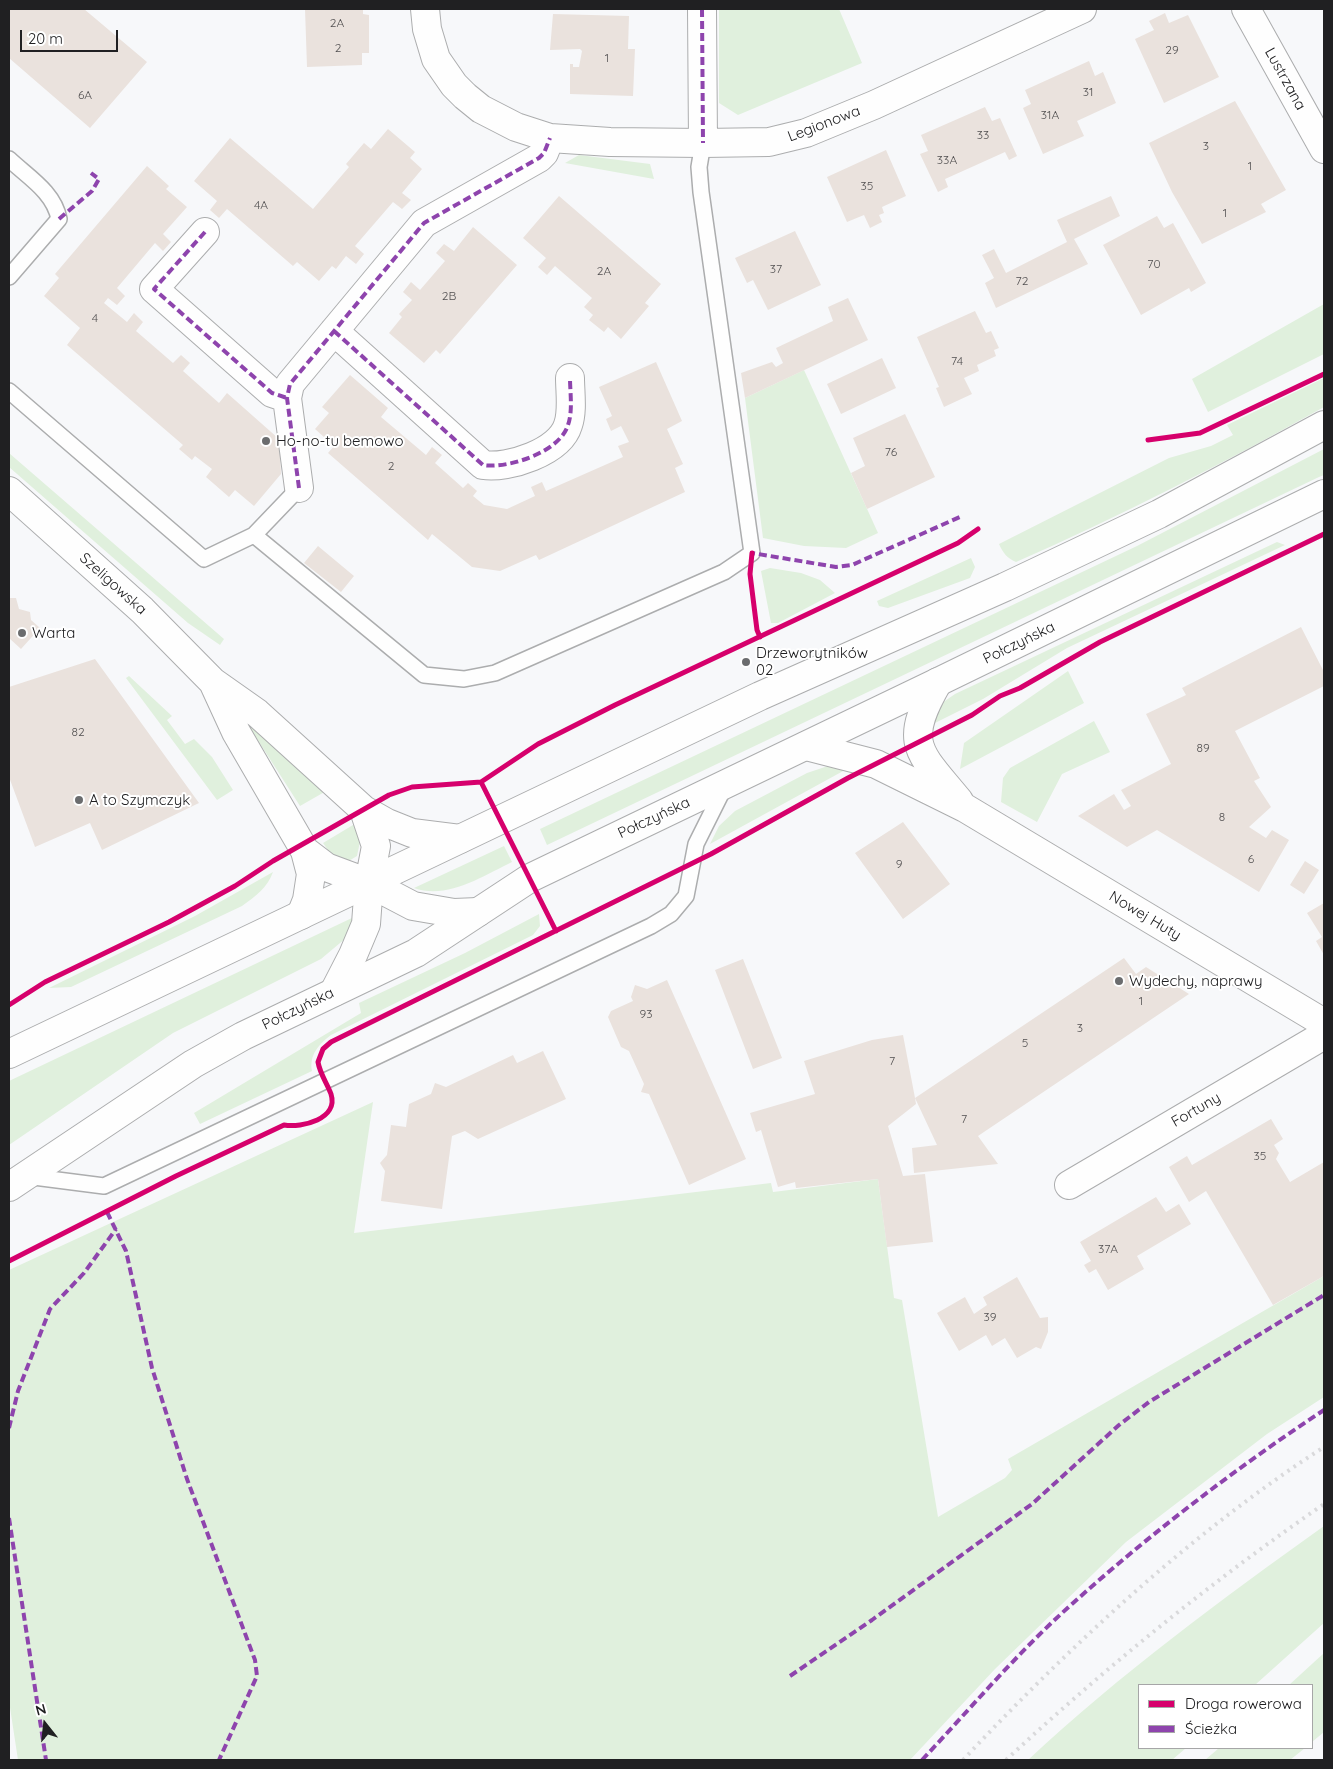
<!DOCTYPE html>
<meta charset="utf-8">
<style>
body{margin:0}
#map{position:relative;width:1333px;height:1769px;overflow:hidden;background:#f7f8fa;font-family:Quicksand,sans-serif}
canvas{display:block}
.frame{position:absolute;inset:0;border:10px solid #202022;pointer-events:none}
.legend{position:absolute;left:1138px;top:1684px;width:175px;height:65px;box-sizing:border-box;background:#fff;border:1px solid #a6a6a7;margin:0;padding:6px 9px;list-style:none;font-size:15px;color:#202022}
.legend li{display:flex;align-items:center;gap:10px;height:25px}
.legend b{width:25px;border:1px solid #a6a6a7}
.north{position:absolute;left:20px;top:1699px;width:50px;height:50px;-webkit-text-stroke:4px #fff;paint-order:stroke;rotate:344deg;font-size:14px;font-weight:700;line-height:20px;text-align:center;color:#202022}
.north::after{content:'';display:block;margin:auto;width:18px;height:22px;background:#202022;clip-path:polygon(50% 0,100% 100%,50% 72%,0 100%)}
.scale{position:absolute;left:20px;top:30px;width:98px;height:22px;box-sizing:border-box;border:2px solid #202022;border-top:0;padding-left:6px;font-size:15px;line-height:18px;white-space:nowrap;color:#202022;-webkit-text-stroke:4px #fff;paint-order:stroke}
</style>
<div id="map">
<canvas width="1333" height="1769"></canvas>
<div class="frame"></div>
<ul class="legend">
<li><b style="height:6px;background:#d6006c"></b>Droga rowerowa</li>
<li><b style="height:6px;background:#8e44ad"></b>Ścieżka</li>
</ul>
<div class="north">N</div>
<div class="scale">20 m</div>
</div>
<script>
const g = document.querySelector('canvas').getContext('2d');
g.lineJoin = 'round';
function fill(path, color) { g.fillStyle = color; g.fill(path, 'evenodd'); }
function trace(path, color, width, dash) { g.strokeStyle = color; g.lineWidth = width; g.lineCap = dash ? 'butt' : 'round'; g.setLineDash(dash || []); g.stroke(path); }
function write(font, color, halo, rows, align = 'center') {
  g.font = font + ' Quicksand,sans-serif'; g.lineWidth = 4; g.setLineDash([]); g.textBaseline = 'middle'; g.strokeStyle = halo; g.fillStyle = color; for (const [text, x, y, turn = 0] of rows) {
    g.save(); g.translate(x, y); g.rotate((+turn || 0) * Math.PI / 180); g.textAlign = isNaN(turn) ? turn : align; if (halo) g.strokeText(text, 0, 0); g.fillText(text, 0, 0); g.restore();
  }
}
fill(new Path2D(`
 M719,9H839L862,63L738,115L719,103Z
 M579,155L650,164L654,179L565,163Z
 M1324,304V354L1208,412L1192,379Z
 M804,370L878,533L846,548L804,546L763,538L745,398Z
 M1324,378V407C1224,463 1121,516 1016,562C1007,558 1003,553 999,544L1169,458L1211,446L1233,435L1227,425Z
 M1324,449V475L1319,477L547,845L540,829L1137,546Z
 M9,453L224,639L220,645L188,623L9,467Z
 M1277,542L1285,545L1067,648L983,699L927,727L942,703L955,694Z
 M971,558L975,567L970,578L888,608L879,606L877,601Z
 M770,568L801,573L820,580L835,593L778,623H771L761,571Z
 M1068,671L1084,703L960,769L964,743Z
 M129,676L172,716L167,720L185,744L194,739L212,757L233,790L217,800L126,678Z
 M1094,721L1110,752L1062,774L1037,822L1001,802L1003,778L1010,768Z
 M251,725L328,790L300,806L250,728Z
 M856,764L710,844L719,826L735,811L807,773L831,765Z
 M358,822L361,837L357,856L347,862L330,853L323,843Z
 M504,846L512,862C483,876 447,900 414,888Z
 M273,872C267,888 256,896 242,906L71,987L49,988L195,916Z
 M539,914L540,926L533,935L331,1035C319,1044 309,1055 312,1071L200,1124L194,1113L361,1013L359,1003L465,953Z
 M354,917L346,938L321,959L173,1033L9,1145V1081Z
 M373,1102L354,1233L771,1183L773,1192L878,1179L894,1298L902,1300L938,1517L1005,1478L1012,1470L1008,1459L1324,1276V1397L1267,1434L1126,1542L995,1669L910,1760H18L9,1701V1270Z
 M1324,1526V1623L1255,1685H1139V1748H1186L1172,1760H1028C1120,1674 1222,1599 1324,1526Z
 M1324,1653V1732L1312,1742V1685H1289Z
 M1219,1748H1305L1290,1760H1205Z`), '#e0f0dd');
fill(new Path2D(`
 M9,9H84L147,62L90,128L9,58Z
 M305,9H363V14L369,15V53H362V65L307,67Z
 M1165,13L1169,23L1188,15L1219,77L1164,103L1135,39L1154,30L1149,21Z
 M553,14L629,16L628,49H635L633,96L570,94V64H573V67H579L582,51L580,49L550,50Z
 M1089,61L1095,76L1103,72L1116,103L1077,121L1084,136L1043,154L1023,108L1031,104L1025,90Z
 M1235,101L1286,190L1261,204L1266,212L1202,244L1172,192L1149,143Z
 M985,107L992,121L1000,118L1017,156L1009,160L1005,152L974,166L945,179L948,187L938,192L920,154L928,151L921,135Z
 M388,129L415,152L410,158L422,169L402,193L411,200L402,209L393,202L355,246L364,254L356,264L346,256L336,269L332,266L319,281L297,262L293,266L227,209L219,218L210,210L217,201L194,181L230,138L313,209L349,167L346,164L364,143L371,149Z
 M886,150L906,196L882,207L884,213L879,215L882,222L870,228L864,215L847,222L827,177Z
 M147,166L169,186L166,189L187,207L163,234L171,242L163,251L155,243L117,288L125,296L117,305L108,298L104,303L127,322L134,313L143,322L136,331L173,363L181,355L190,363L183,371L219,403L227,393L279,439L281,474L254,506L235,490L229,497L206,477L212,469L195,456L192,460L179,449L183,445L67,345L80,328L44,296L59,278L55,274Z
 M559,196L661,284L645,303L649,306L621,339L608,327L604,332L589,320L593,315L584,307L592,298L555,266L547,275L538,267L546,258L523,238Z
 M1111,196L1120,216L1074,239L1088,264L996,308L985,283L994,278L982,255L994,249L1006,273L1067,242L1057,220Z
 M1157,216L1164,228L1173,223L1206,283L1191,292L1189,288L1141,315L1103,245Z
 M473,227L517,265L440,354L436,350L424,363L389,333L402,317L399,314L412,300L403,292L411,282L420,290L445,261L436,253L444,244L454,251Z
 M795,231L821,285L768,310L753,280L747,283L735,258Z
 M848,298L868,340L745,398L741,373L772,362L776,367L783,363L776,348L833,321L828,307Z
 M975,311L986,333L991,331L999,348L994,350L996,356L977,365L979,371L964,378L972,394L944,407L936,388L939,387L917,337Z
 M882,358L896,388L841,414L827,384Z
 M656,362L682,421L667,429L683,464L675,468L685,492L539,560L536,555L500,571L472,567L432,534L428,540L328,453L334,446L315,429L329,413L322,407L350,375L388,408L381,417L426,455L432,447L442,455L435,463L463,488L468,483L477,491L473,496L484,505L507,509L535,496L531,487L542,482L546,491L623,457L618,446L629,442L621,426L611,431L606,419L612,416L599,387Z
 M905,414L935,477L867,509L851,473L865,466L853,438Z
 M318,546L354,576L341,592L304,563Z
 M9,598H16L19,609L30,612L31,620L40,628L21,649L9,638Z
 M1301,627L1324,672V686L1235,731L1260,778L1254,781L1271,807L1249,827L1266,838L1272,830L1289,840L1259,892L1157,830L1127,847L1078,816L1114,794L1124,810L1131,806L1121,790L1171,764L1146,714L1186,695L1182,688Z
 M95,659L199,803L102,850L90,823L35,847L9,777V687Z
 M903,822L950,884L903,919L855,853Z
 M1305,861L1319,870L1304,894L1290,885Z
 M1324,903V955L1316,941L1322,937L1307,913Z
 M1124,958L1136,974L1146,967L1189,994L978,1136L998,1164L914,1173L912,1148L937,1145L915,1098L916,1104L888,1126L903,1176L925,1174L933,1242L887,1247L878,1179L796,1188L795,1182L778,1187L761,1130L756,1132L750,1113L815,1094L804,1061L872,1040L903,1035L915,1098Z
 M743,959L782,1058L753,1069L715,970Z
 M667,980L746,1159L689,1185L649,1094L641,1092L644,1084L629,1051L621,1047L608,1017L611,1011L633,1001L631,997L635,985L647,989Z
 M543,1051L566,1099L478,1139L465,1131L452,1136L442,1209L381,1201L385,1171L380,1163L387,1155L391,1125L406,1127L409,1104L431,1094L435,1083L446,1087L513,1055L517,1063Z
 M1271,1119L1283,1139L1274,1145L1279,1153L1276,1159L1290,1182L1324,1162V1276L1273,1305L1206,1191L1189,1202L1169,1167L1187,1156L1192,1165Z
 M1156,1197L1166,1212L1179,1204L1191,1224L1137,1256L1144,1269L1108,1290L1096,1269L1089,1273L1084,1265L1091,1261L1080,1242Z
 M1017,1277L1040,1318L1048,1317V1332L1041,1349L1036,1347L1017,1358L1005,1338L992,1346L986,1335L959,1351L937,1313L965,1297L974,1314L987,1305L983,1297Z`), '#eae2dd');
const lane = new Path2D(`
 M9,159C28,177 54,192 59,219L9,277
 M9,391L204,559L254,535L424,675L464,679L495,673L724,572L752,553L701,192L699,167L703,143
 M254,535L299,488
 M26,1176L104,1186L651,926L671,914L686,896L696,844L724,788`);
const street = new Path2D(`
 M425,9L427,29L436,59L454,85L465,96L481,109L516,127L550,138L610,142L703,143L769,142L806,133L874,105L1082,9
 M702,9L703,143
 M1246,9L1324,149
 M205,232L154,289L272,393L287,398
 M334,331L483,465C508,469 560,452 568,425C573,411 570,392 570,378
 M299,488L287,398L290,384L424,223L539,158L544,153L550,138
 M9,491L142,610L213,682L257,713L364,810L387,823L412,833L460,839
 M213,682L236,732L305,851L311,874L307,900L301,915
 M938,682C902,744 918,751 959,801
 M806,746L876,764L965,808L1324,1023
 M305,851L326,867L369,883L413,906L454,913L478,912
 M334,992L353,955L366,924L369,883L376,846L364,810
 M1069,1185L1324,1035`);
const secondary = new Path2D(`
 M9,1054L760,696L1005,587L1159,514L1324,425
 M9,1187L193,1064L243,1036L416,953L530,878L938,682L1324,494`);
trace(lane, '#acadae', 18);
trace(street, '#acadae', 30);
trace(secondary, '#acadae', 30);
trace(lane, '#fefefe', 15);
trace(street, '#fefefe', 28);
trace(secondary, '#fefefe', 28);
trace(new Path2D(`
 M963,1760C1070,1646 1192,1532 1324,1447
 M1006,1760C1106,1667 1211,1582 1324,1504`), '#d9d9db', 4, [2.5, 5]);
trace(new Path2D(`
 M702,9L703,143
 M59,219L92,191L99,179L91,173
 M205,232L154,289L272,393L287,398
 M334,331L483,465C508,469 560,452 568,425C573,411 570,392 570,378
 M299,488L287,398L290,384L424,223L539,158L544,153L550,138
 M752,558V553L836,567L852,565L962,516
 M107,1212L126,1251L152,1368L187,1479L255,1660L257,1676L219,1760
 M9,1428L18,1391L50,1309L84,1273L116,1229
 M9,1518L46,1760
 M790,1676L872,1620L1032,1504L1119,1425L1149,1402L1324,1295
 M922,1760C971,1708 1018,1652 1072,1604C1150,1534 1236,1468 1324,1410`), '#8e44ad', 4, [8, 4]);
trace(new Path2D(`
 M1148,440L1200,433L1324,374
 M752,553L750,574L757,630L760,637
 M481,782L556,931
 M9,1005L45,982L169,922L235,886L273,861L389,795L412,787L481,782L538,744L615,705L958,543L978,529
 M9,1261L176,1176L284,1125C302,1128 339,1119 331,1094C327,1083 320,1074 318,1062L323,1049L331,1042L711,854L848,778L972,715L1000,696L1020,688L1100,642L1324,534`), '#d6006c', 5);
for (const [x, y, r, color] of [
 [266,441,5,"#6b6c6e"],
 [22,633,5,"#6b6c6e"],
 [746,662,5,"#6b6c6e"],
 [79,800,5,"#6b6c6e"],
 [1119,981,5,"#6b6c6e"]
]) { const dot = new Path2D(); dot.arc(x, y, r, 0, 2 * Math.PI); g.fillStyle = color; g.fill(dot); trace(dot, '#fff', 2); }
write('12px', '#525051', null, [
 ["2A",337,23],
 ["2",338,48],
 ["29",1172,50],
 ["1",607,58],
 ["31",1088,92],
 ["6A",85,95],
 ["31A",1050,115],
 ["33",983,135],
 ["3",1206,146],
 ["33A",947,160],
 ["1",1250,166],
 ["35",867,186],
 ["4A",261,205],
 ["1",1225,213],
 ["70",1154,264],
 ["37",776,269],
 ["2A",604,271],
 ["72",1022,281],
 ["2B",449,296],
 ["4",95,318],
 ["74",957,361],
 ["76",891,452],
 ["2",391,466],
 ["82",78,732],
 ["89",1203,748],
 ["8",1222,817],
 ["6",1251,859],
 ["9",899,864],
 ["1",1141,1001],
 ["93",646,1014],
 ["3",1080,1028],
 ["5",1025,1043],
 ["7",892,1061],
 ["7",964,1119],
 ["35",1260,1156],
 ["37A",1108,1249],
 ["39",990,1317]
]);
write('15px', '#202022', '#fff', [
 ["Lustrzana",1285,79,61],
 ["Legionowa",824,124,-21],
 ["Szeligowska",113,584,42],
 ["Połczyńska",1019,643,-26],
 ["Połczyńska",654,818,-25],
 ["Nowej Huty",1145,916,31],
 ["Połczyńska",298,1009,-26],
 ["Fortuny",1196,1110,-30]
]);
write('15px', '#202022', '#fff', [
 ["Ho-no-tu bemowo",276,441],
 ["Warta",32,633],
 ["Drzeworytników",756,653],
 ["02",756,670],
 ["A to Szymczyk",89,800],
 ["Wydechy, naprawy",1129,981]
], 'left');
</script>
